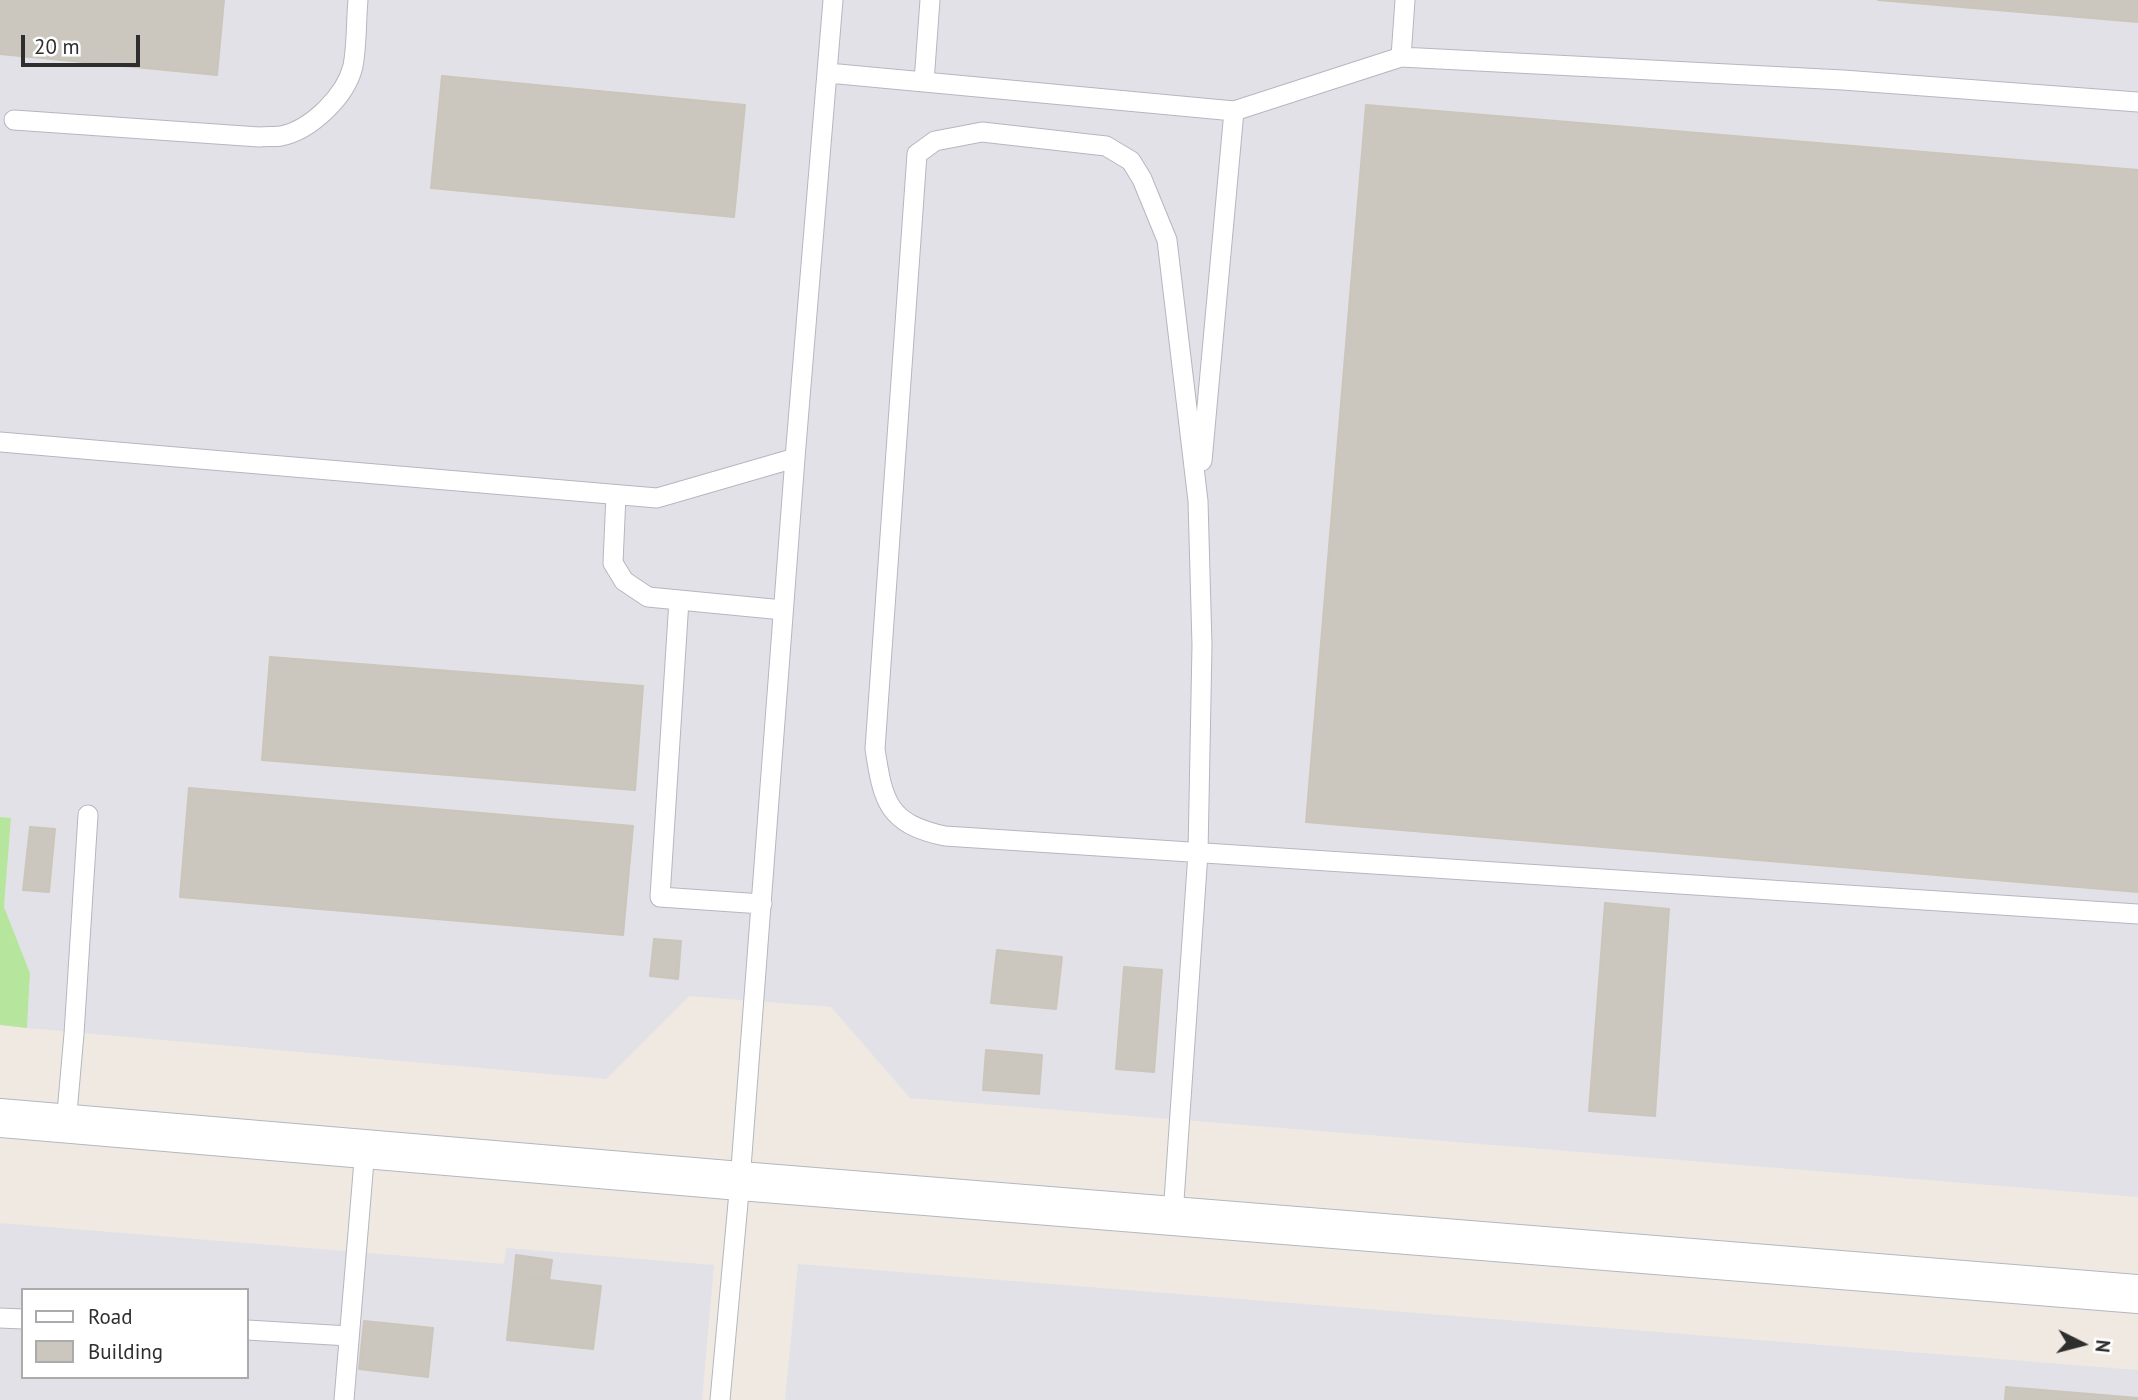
<!DOCTYPE html>
<style>
body{margin:0}
#map{position:relative;width:2138px;height:1400px;overflow:hidden;background:#efe9e1;font-family:"PT Sans",sans-serif}
canvas{display:block}
.legend{position:absolute;left:21px;top:1288px;width:228px;height:91px;box-sizing:border-box;background:#fff;border:2px solid #ababab;margin:0;padding:9px 12px;list-style:none;font-size:21px;color:#2e2e2e}
.legend li{display:flex;align-items:center;gap:14px;height:35px}
.legend b{width:35px;border:2px solid #ababab}
.north{position:absolute;left:2047px;top:1309px;width:70px;height:70px;-webkit-text-stroke:5px #fff;paint-order:stroke;rotate:96deg;font-size:19px;font-weight:700;line-height:28px;text-align:center;color:#2e2e2e}
.north::after{content:'';display:block;margin:auto;width:24px;height:32px;background:#2e2e2e;clip-path:polygon(50% 0,100% 100%,50% 72%,0 100%)}
.scale{position:absolute;left:21px;top:35px;width:119px;height:32px;box-sizing:border-box;border:4px solid #2e2e2e;border-top:0;padding-left:9px;font-size:21px;line-height:24px;white-space:nowrap;color:#2e2e2e;-webkit-text-stroke:5px #fff;paint-order:stroke}
</style>
<div id="map">
<canvas width="2138" height="1400"></canvas>
<ul class="legend">
<li><b style="height:9px;background:#fff"></b>Road</li>
<li><b style="height:19px;background:#cbc7bf"></b>Building</li>
</ul>
<div class="north">N</div>
<div class="scale">20 m</div>
</div>
<script>
const g = document.querySelector('canvas').getContext('2d');
g.lineJoin = 'round';
function fill(path, color) { g.fillStyle = color; g.fill(path, 'evenodd'); }
function trace(path, color, width, dash) { g.strokeStyle = color; g.lineWidth = width; g.lineCap = dash ? 'butt' : 'round'; g.setLineDash(dash || []); g.stroke(path); }
fill(new Path2D(`
 M0,0H2138V1197L910,1098L831,1007L689,996L606,1079L27,1028L30,973L4,908L11,818L0,817Z
 M0,1223L504,1264L506,1248L714,1265L702,1400H0ZM23,1290H247V1377H23Z
 M798,1264L2138,1370V1400H785Z`), '#e3e1e8');
fill(new Path2D(`
 M0,817L11,818L4,907L30,973L27,1028L0,1025Z`), '#b6e59e');
const building = new Path2D(`
 M0,0H224L217,75L0,54Z
 M1878,0H2138V22Z
 M442,76L745,105L734,217L431,188Z
 M1366,105L2138,170V892L1306,822Z
 M270,657L643,686L635,790L262,760Z
 M189,788L633,826L623,935L180,897Z
 M30,827L55,829L49,892L23,890Z
 M1605,903L1669,909L1655,1116L1589,1111Z
 M654,939L681,941L678,979L650,976Z
 M997,950L1062,957L1056,1009L991,1003Z
 M1124,967L1162,970L1154,1072L1116,1069Z
 M986,1050L1042,1055L1039,1094L983,1090Z
 M516,1255L552,1260L549,1280L514,1276Z
 M514,1276L601,1286L593,1349L507,1340Z
 M364,1321L433,1328L428,1377L359,1369Z
 M2006,1387L2138,1398V1400H2005Z`);
fill(building, '#cbc7bf');
trace(building, '#cbc5ba', 2);
const lane = new Path2D(`
 M1401,57L1405,0
 M828,73L1234,111L1401,57L1843,80L2138,102
 M924,82L930,0
 M14,120L259,137C266,136 274,137 281,136C311,130 346,96 353,66C357,45 356,21 358,0
 M0,442L657,498L795,458
 M1202,461L1234,111
 M616,495L613,563L624,581L648,597L783,610
 M679,600L660,897L762,904
 M66,1124L74,1034L88,815
 M1173,1215L1198,853L1202,645L1198,501L1167,240L1142,179L1131,161L1106,146L982,132L935,141L917,154L875,749C883,802 888,824 945,836L2138,914
 M0,1318L23,1319
 M247,1330L349,1336
 M344,1400L365,1149
 M720,1400L740,1181L795,458L833,0`);
const street = new Path2D(`
 M0,1118L740,1181L2138,1294`);
trace(lane, '#b4b7c1', 21);
trace(street, '#b4b7c1', 40);
trace(lane, '#fff', 19);
trace(street, '#fff', 38);
</script>
